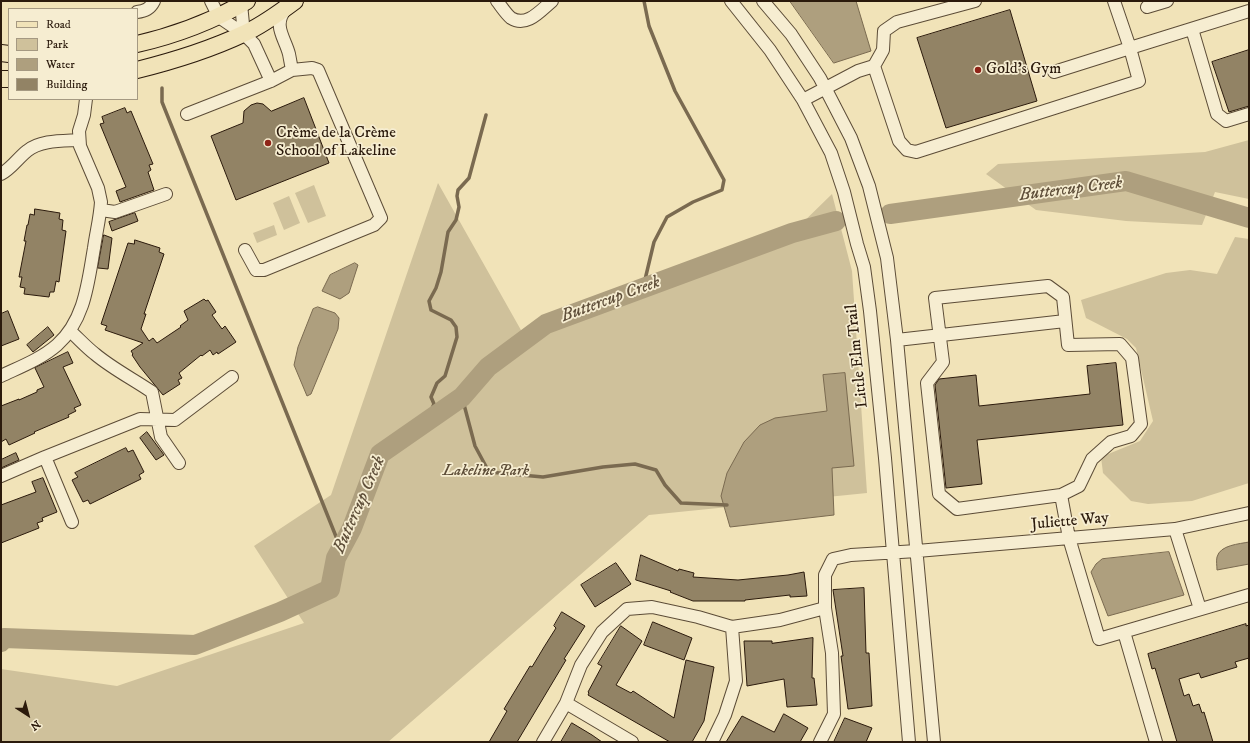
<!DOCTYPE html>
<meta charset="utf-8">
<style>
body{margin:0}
#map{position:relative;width:1250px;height:743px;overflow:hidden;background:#f1e3b8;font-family:"IM FELL DW Pica",serif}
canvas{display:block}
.frame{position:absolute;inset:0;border:2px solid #2b1a0c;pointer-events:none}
.legend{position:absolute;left:8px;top:8px;width:130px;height:92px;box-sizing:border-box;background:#f6edd1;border:1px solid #a59982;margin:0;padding:5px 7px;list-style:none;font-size:12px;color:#2b1a0c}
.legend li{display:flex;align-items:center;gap:8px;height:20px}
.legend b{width:20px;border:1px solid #a59982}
.north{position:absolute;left:8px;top:695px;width:40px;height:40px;-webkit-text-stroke:3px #f6edd1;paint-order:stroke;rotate:144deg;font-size:11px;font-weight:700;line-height:16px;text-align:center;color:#2b1a0c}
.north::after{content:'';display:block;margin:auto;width:14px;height:18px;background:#2b1a0c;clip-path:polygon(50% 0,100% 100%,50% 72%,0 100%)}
</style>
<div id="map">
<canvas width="1250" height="743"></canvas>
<div class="frame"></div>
<ul class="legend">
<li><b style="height:5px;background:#f1e3b8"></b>Road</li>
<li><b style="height:11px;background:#cfc19b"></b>Park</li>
<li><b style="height:11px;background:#ae9f7e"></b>Water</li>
<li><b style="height:11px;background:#928365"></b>Building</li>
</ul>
<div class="north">N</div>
</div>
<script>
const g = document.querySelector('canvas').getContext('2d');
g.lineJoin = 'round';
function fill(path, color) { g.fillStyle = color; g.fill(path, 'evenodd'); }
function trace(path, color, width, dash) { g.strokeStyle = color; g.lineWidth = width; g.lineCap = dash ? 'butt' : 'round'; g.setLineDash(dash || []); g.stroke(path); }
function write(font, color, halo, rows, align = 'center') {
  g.font = font + ' "IM FELL DW Pica",serif'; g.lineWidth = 3.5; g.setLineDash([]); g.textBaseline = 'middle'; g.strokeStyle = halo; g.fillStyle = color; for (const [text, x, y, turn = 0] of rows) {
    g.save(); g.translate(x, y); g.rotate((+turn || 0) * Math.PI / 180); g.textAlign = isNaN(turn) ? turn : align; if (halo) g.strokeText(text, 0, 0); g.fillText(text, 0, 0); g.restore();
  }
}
fill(new Path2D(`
 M1249,140V199L1215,192L1202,225L1126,221L1036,210L986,174L998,164L1205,152Z
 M438,183L526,339L792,233L832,194L852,271L867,493L649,515L388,742H1V669L117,686L304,623L254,546L331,495Z
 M314,185L326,216L308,223L295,193Z
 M289,196L300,223L284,230L273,203Z
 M274,225L277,235L257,243L253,233Z
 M1235,237L1249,239V483L1192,501L1148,504L1131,501L1103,473L1101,457L1140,441L1153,421L1136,348L1127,339L1086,318L1081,300L1166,273L1190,270L1217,274Z`), '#cfc19b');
const water = new Path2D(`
 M790,1H856L871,51L834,63Z
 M355,263L358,265L349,293L340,299L322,291L330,275Z
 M318,307L335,313L339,318L338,329L311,394L307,396L294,365L298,347L313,309Z
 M845,373L854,466L832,468L834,515L730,527L721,496L727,473L744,442L760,425L775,418L827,411L823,375Z
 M1249,542V564L1217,570C1217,566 1216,561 1217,557C1220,545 1239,544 1249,542Z
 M1169,552L1184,595L1108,616L1091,572L1096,564L1102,559Z`);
fill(water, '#ae9f7e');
trace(water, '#7a6a50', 1);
trace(new Path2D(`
 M162,88V102L341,549
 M643,288L654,242L667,217L693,202L722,190L724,180L675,91L649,26L644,1
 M462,397L475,446L489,472L543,477L603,467L635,464L656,470L665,485L681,503L727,505
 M425,423L434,404L431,397L437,383L445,376L457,337L456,327L451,320L431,310L429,301L436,288L441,272L448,232L456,220L459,207L457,196L458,190L469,178L486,115`), '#7a6a50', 3.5);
trace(new Path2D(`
 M890,214L1126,181L1249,218
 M1,642L4,638L195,645L280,612L330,589L336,558L352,528L380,454L462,397L488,367L546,324L792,233L836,221`), '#ae9f7e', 20);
const building = new Path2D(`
 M1010,10L1037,101L946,128L917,38Z
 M1249,50V106L1229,112L1212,62Z
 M304,98L329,163L236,200L211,136L243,123L244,111L251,105L257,103L263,104L271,111Z
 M125,108L127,113L131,111L153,164L149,165L151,170L148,172L154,190L120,202L116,191L126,187L100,124L104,123L102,117Z
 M35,209L60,213L59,219L63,220L62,230L66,231L59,282L56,281L54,292H50L49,297L24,294L25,288L20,287L22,277H19L26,241H24L27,225H28L30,214L34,215Z
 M135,213L138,221L112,231L109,222Z
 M104,235L112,238L108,269L98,268Z
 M135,240L160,248L159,252L164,254L144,314H146L141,329L149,341L153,338L157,343L181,327L180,326L188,320L184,311L204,299L206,301L208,300L216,312L212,315L222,329L225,326L236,342L218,354L217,352L213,355L210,350L202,356L201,355L179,373L182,378L178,380L180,384L163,395L140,367L132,355L133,354L131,351L143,343L105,330L107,326L101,324L128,243L134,244Z
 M8,311L19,339L1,346V314Z
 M48,327L54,335L33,352L27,345Z
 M68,352L73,363L63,367L81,405L74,408L76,411L68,415L69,417L34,432L35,433L9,445L6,439L1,442V406L19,399V400L37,392V390L44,387L35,368Z
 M1116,363L1123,425L977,440L982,484L946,488L935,385L939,379L976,375L979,406L1090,394L1087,366Z
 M147,432L164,455L156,460L140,438Z
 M126,448L128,452L133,450L144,472L139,475L141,479L90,504L88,500L83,502L72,480L78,477L75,473Z
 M16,453L19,460L1,468V460Z
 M43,478L57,512L42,518L43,521L37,523L39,528L1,543V505L36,492L32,482Z
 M641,555L678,571L679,569L694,573L693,577L738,580L788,575L804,572L807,596L790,597V595L745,600V601H693L670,592L671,591L636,580Z
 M616,563L631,584L595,607L581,585Z
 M864,588L866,653H869L872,706L848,709L841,656H843L833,590Z
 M562,612L585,626L564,659L566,660L517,742H489L507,711L504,709L530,666L532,667L544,647L556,628L554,626Z
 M653,622L692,638L684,660L644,645Z
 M1246,624V626L1249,625V658L1235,662L1237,667L1201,678L1199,673L1179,679L1184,696L1189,694L1193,706L1199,704L1202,713L1204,712L1213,742H1177L1155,668L1152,669L1148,654Z
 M621,626L642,641L616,685L631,693L633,691L674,718L686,660L714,667L704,721L692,742H670L588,695L589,693L588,692L602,666L598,664Z
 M813,638L812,678H814L817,705L787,707L784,679L747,686L744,641H772V643Z
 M784,714L808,728L800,742H726L742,716L774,732Z
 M845,718L872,728L866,742H834Z
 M572,723L592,735L602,742H561Z`);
fill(building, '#928365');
trace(building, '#2b1a0c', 1);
const minor = new Path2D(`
 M211,1L219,17L244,34L254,44L271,81
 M239,1L241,4L244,34
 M497,1C501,6 506,14 511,18C527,28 541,10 552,1
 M731,1L770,50L803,100L831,153L844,192L857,244L864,267L870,311L885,458L909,742
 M763,1L791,34L820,78L851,138L869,186L887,258L897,340L934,742
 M1147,7L1167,1
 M286,9C272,25 285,38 289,54C290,59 291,65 292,70
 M137,12C145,11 150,9 154,1
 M1192,29L1217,114L1226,121L1249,114
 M874,66L883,50L884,31L897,22L975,1
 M1054,72L1130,48L1114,1
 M803,100L858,71L874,66L899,141L907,150L916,152L1139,81L1130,48L1249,11
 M187,114L271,81L292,70L312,68L318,70L381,218L374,225L264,270H256L245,250
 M1,174C11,169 18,158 27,151C40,140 63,141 79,140
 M101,210L115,212L166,194
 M70,331C78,338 86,347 95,354C113,369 133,379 152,392L161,437L179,463
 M897,340L1065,321
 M1,376C20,367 41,359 57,345C85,320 88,282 94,248C96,233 100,218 101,202L98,188L80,146L79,131L84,115L86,99
 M45,457L72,522
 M1,476L45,457L140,419L175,420L232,377
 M1061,495L1079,486L1092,459L1111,442L1131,436L1141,424L1132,358L1120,344L1068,345L1063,297L1048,286L935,298L943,362L927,383L939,494L957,509L1061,495L1069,538L1099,639L1249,595
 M1175,529L1200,609
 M1124,632L1156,742
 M566,703L581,665L602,632L627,609L652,607L698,617L732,627L780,620L825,608
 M543,742L566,703L632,742
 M712,742L725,715L736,681L732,627
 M820,742L834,714L832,653L825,608V575L833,559L851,555L917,551L1175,529L1249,513`);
const major = new Path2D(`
 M137,44C176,35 213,21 247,1
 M1,53L9,54
 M137,70C173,61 209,50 243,34C261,26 279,13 295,1
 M1,79H9`);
trace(minor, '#5c4c37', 14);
trace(major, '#2b1a0c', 18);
trace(minor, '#f6edd1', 12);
trace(major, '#f1e3b8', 16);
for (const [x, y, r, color] of [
 [978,70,4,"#8f2418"],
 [268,143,4,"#8f2418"]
]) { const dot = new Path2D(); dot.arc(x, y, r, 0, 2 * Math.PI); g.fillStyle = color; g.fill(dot); trace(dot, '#f6edd1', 1.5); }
write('16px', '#2b1a0c', '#f6edd1', [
 ["Gold's Gym",986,70],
 ["Crème de la Crème",276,134],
 ["School of Lakeline",276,152]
], 'left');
write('16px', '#2b1a0c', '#f6edd1', [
 ["Little Elm Trail",858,356,-96],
 ["Juliette Way",1070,522,-5]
]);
write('italic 16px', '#5c4c37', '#f6edd1', [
 ["Lakeline Park",486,472]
]);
write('italic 17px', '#5f4f3a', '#f6edd1', [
 ["Buttercup Creek",1071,190,-7],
 ["Buttercup Creek",611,300,-20],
 ["Buttercup Creek",360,505,-66]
]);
</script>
